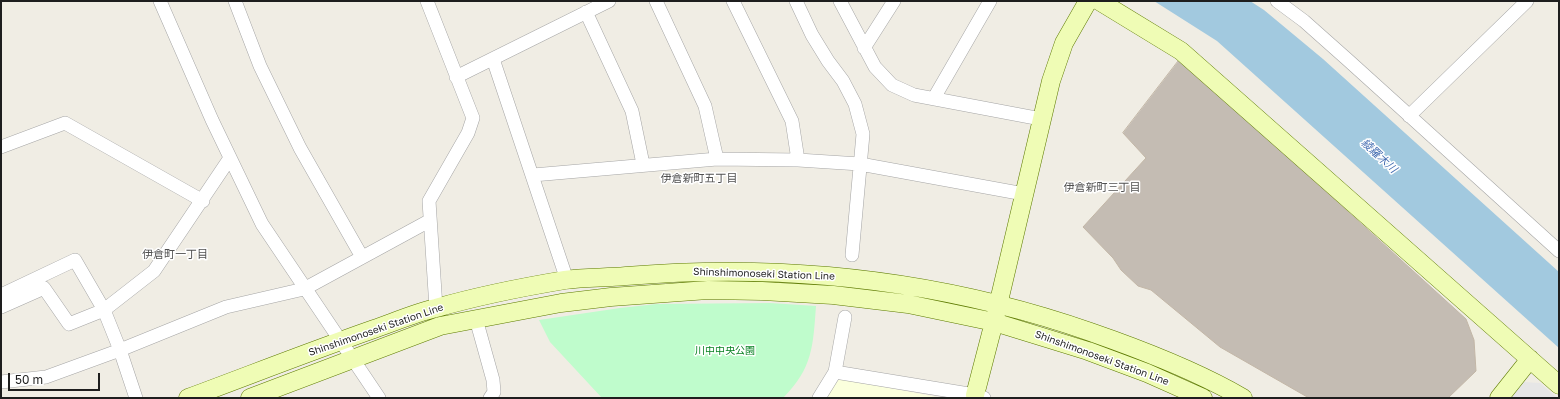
<!DOCTYPE html>
<meta charset="utf-8">
<style>
body{margin:0}
#map{position:relative;width:1560px;height:399px;overflow:hidden;background:#f0ede4;font-family:"Golos Text",sans-serif}
canvas{display:block}
.frame{position:absolute;inset:0;border:2px solid #1e1e1e;pointer-events:none}
.scale{position:absolute;left:8px;top:373px;width:92px;height:18px;box-sizing:border-box;border:2px solid #1e1e1e;border-top:0;padding-left:5px;font-size:12px;line-height:14px;white-space:nowrap;color:#1e1e1e;-webkit-text-stroke:3px #fff;paint-order:stroke}
</style>
<div id="map">
<canvas width="1560" height="399"></canvas>
<div class="frame"></div>
<div class="scale">50 m</div>
</div>
<script>
const g = document.querySelector('canvas').getContext('2d');
g.lineJoin = 'round';
function fill(path, color) { g.fillStyle = color; g.fill(path, 'evenodd'); }
function trace(path, color, width, dash) { g.strokeStyle = color; g.lineWidth = width; g.lineCap = dash ? 'butt' : 'round'; g.setLineDash(dash || []); g.stroke(path); }
function write(font, color, halo, rows, align = 'center') {
  g.font = font + ' "Golos Text","Noto Sans JP",sans-serif'; g.lineWidth = 3; g.setLineDash([]); g.textBaseline = 'middle'; g.strokeStyle = halo; g.fillStyle = color; for (const [text, x, y, turn = 0] of rows) {
    g.save(); g.translate(x, y); g.rotate((+turn || 0) * Math.PI / 180); g.textAlign = isNaN(turn) ? turn : align; if (halo) g.strokeText(text, 0, 0); g.fillText(text, 0, 0); g.restore();
  }
}
fill(new Path2D(`
 M837,378L942,398H823Z`), '#fbffdd');
fill(new Path2D(`
 M770,303L816,306C813,346 813,368 783,398H602L550,342L539,320L620,308L657,304Z`), '#bffccc');
fill(new Path2D(`
 M1523,382L1540,383L1557,398H1510Z`), '#e6e6e6');
fill(new Path2D(`
 M1154,1H1250L1264,10L1323,59L1559,272V348L1217,41Z`), '#a2c9df');
const building = new Path2D(`
 M1180,59L1466,319L1474,340L1476,371L1448,398H1309L1220,347L1151,290L1138,286L1121,270L1113,258L1083,227L1146,158L1123,133Z`);
fill(building, '#c4bcb3');
trace(building, '#c2b6a6', 1);
const street = new Path2D(`
 M160,1L212,120L262,224L379,398
 M235,1L260,66L300,148L362,257
 M427,1L473,118L468,133L429,201L436,308
 M656,1L705,106L717,159
 M733,1L792,121L798,160
 M796,1L812,35L828,61L843,81L855,104L863,134L852,255
 M840,1L875,67L892,85L914,95L1041,119
 M1277,1L1304,21L1349,61L1559,251
 M586,12L632,111L643,164
 M864,48L894,1
 M493,59L567,280
 M456,77L609,1
 M934,98L990,1
 M1409,116L1527,1
 M1,147L65,123L203,201
 M533,175L717,159L798,160L860,164L1024,194
 M1,295L75,260L104,310L120,350L136,398
 M1,307L44,288L69,324L104,310L154,271L230,158
 M476,319L493,380L494,392L490,398
 M835,372L975,395L984,398
 M1,382L46,377L120,350L226,307L304,289L429,221
 M819,398L835,372L845,317`);
const secondary = new Path2D(`
 M1099,1L1181,51L1559,385
 M975,395L994,322L1051,81L1064,43L1088,1
 M188,398C250,375 311,351 374,329C394,322 415,313 436,308C478,296 523,287 565,280C585,277 606,278 626,276C793,262 955,281 1113,340C1157,356 1202,374 1243,398
 M250,398L440,326L561,303L611,297L708,290L762,291L833,295L908,304L994,322L1088,351L1147,373L1203,398
 M1499,398L1530,359`);
trace(street, '#a5a5a5', 14);
trace(secondary, '#5d7a00', 19);
trace(street, '#fff', 13);
trace(secondary, '#effcb5', 18);
write('10px', '#1e1e1e', '#fff', [
 ["Shinshimonoseki Station Line",764,274,2],
 ["Shinshimonoseki Station Line",376,330,-19],
 ["Shinshimonoseki Station Line",1102,358,20]
]);
write('10px', '#078121', '#fff', [
 ["川中中央公園",725,351]
]);
write('italic 11px', '#466eb2', '#fff', [
 ["綾羅木川",1379,156,43]
]);
write('11px', '#515151', '#fff', [
 ["伊倉新町五丁目",699,179],
 ["伊倉新町三丁目",1102,188],
 ["伊倉町一丁目",175,255]
]);
</script>
